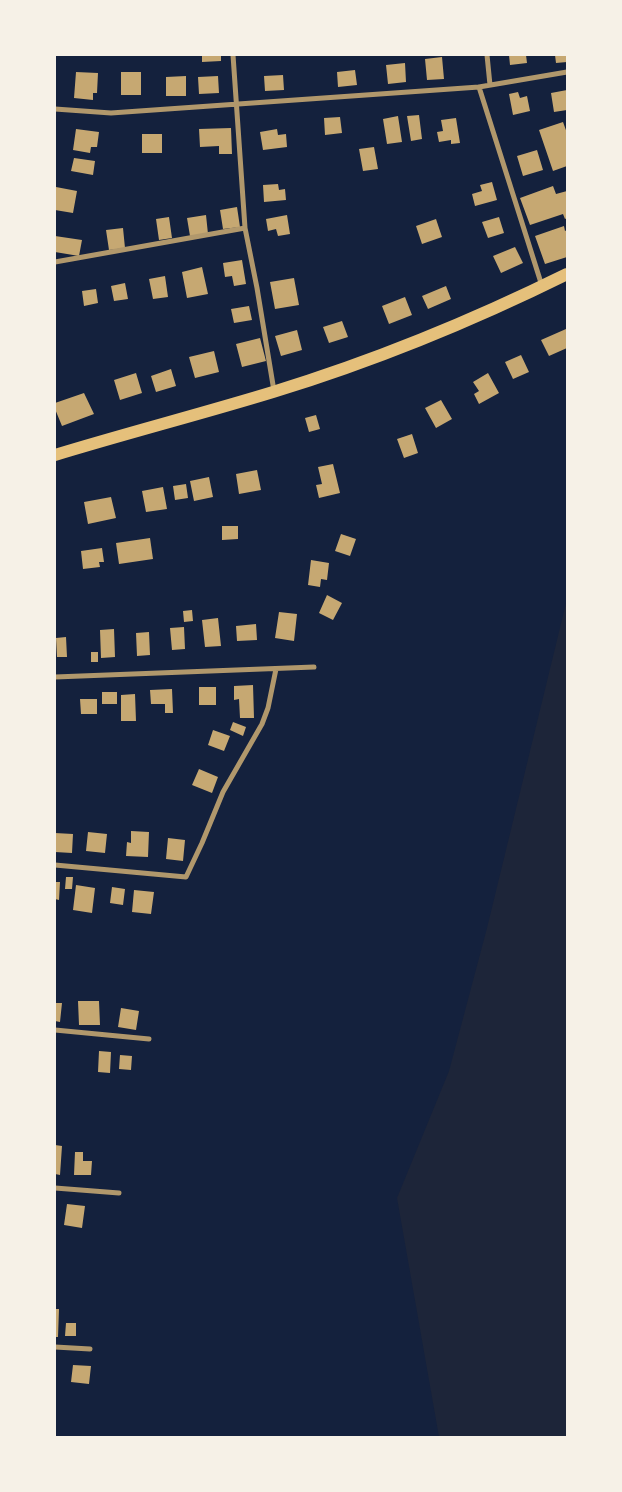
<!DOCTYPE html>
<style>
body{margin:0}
#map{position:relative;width:622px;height:1492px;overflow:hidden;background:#14213d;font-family:"Libre Baskerville",serif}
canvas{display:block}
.frame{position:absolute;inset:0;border:56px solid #f6f1e7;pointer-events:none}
</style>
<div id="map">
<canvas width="622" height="1492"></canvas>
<div class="frame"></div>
</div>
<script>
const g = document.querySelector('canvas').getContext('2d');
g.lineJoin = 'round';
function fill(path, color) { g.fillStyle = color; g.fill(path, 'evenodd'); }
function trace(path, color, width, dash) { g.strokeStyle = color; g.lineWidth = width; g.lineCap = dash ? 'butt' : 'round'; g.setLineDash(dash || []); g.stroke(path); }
fill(new Path2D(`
 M567,599V1437H439L397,1198L449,1071L487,928Z`), '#1d2539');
fill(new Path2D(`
 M202,55H221V61L202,62Z
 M509,55H526L527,63L510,65Z
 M555,55H567V62L556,63Z
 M442,57L444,79L427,80L425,59Z
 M405,63L406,82L388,84L386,65Z
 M355,70L357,85L338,87L337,72Z
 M76,72L98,73L97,93H93V100L74,98Z
 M121,72H141V95H121Z
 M283,75L284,90L265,91L264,76Z
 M186,76V96H166V77Z
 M218,76L219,93L199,94L198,77Z
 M567,90V110L554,112L551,93Z
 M518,92L520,98L527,96L530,111L513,115L509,94Z
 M419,115L422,139L411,141L407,116Z
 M398,116L402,142L387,144L383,119Z
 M340,117L342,133L325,135L324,118Z
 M456,118L460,143L451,144V140L439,142L437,132L443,131L441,120Z
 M563,122L567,133V166L553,171L539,130Z
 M231,128L232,154H219V146L200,147L199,129Z
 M76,129L99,132L97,147H91L90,153L73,150Z
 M277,129L278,135L286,134L287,147L263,150L260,132Z
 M142,134H162V153H142Z
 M374,147L378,169L363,171L359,149Z
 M537,150L543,170L523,176L517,156Z
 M74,158L95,161L93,175L71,171Z
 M492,182L497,200L475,206L472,194L482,191L480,185Z
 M278,184L279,190L285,189L286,200L264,202L263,185Z
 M553,186L556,194L567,191V218L565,219L563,214L530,225L520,198Z
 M56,187L77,191L73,213L55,210Z
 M237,207L240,227L223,229L220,210Z
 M206,215L208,234L190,236L187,218Z
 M287,215L290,234L278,236L276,229L268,231L266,219Z
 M169,217L172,238L159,240L156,219Z
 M499,217L504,233L488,238L482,222Z
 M436,219L442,237L422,244L416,226Z
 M564,226L565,231L567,230V257L545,264L535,236Z
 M123,228L125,248L109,250L106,230Z
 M55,236L82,240L79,256L55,252Z
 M515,247L523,263L501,273L493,256Z
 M242,260L246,284L234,286L232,276L225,277L223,263Z
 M202,267L208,294L187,298L182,272Z
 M165,276L168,297L153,299L149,279Z
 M294,278L299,305L275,309L270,282Z
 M125,283L128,299L114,301L111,286Z
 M446,286L451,299L428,309L422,296Z
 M96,289L98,303L84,306L82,291Z
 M405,297L412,315L389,324L382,306Z
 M249,306L252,320L234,323L231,309Z
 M342,321L348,337L329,343L323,327Z
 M566,329L567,348L549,356L541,340Z
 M297,330L302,350L281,356L275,336Z
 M260,338L266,361L242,367L236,344Z
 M214,351L219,372L195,378L189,357Z
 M521,355L529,372L513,379L505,362Z
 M171,369L176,386L156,392L151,376Z
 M136,373L142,393L120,400L114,380Z
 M488,373L499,393L479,404L474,394L479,391L473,382Z
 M84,393L94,414L62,426L55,409V403Z
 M441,400L452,419L436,428L425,408Z
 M316,415L320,429L309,432L305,418Z
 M412,434L418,453L404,458L397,439Z
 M333,464L340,493L319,498L316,485L322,484L318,467Z
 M257,470L261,490L239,494L236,474Z
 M209,477L213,497L194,501L190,481Z
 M186,484L188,498L175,500L173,486Z
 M163,487L167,509L146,512L142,491Z
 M111,497L116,518L88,524L84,502Z
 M222,526H238V539L222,540Z
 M341,534L356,539L350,556L335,551Z
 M150,538L153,559L119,564L116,543Z
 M102,548L104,562H99L100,567L83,569L81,551Z
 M311,560L329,563L327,580L321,579L320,587L308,585Z
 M327,595L342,603L333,620L319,613Z
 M192,610L193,621L184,622L183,611Z
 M279,612L297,614L294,641L275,638Z
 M218,618L221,646L205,647L202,620Z
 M256,624L257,640L237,641L236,626Z
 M184,627L185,649L172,650L170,628Z
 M114,629L115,657L101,658L100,630Z
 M149,632L150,655L137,656L136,633Z
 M66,637L67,657H57L56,638Z
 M91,652H98V662H91Z
 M253,685L254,718H240L239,699L234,700V686Z
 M199,687H216V705H199Z
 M172,689L173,713H165V704H151L150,690Z
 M102,692H117V704H102Z
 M135,694L136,721H121V695Z
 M80,699H97V714H81Z
 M233,722L246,727L243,736L230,730Z
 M213,730L230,736L224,751L208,745Z
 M199,769L218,777L212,793L192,785Z
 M131,831L149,832L148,857L126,856L127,842L131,843Z
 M88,832L107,834L105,853L86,851Z
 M55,833L73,834L72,853L55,852Z
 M168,838L185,840L183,861L166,859Z
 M66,877H73L72,889H65Z
 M55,882H60L59,900L55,899Z
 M76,885L95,888L92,913L73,910Z
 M112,887L125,889L123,905L110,903Z
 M134,890L154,892L151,914L132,912Z
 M78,1001H99L100,1025H79Z
 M55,1003H62L60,1022L55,1021Z
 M121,1008L139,1011L136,1030L118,1027Z
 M99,1051L111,1052L110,1073L98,1072Z
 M120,1055L132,1056L131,1070L119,1069Z
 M55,1145L62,1146L60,1175L55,1174Z
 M75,1152H83V1161H92L91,1175H74Z
 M67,1204L85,1206L82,1228L64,1225Z
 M55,1309H59L58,1337H55Z
 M66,1323H76V1336H65Z
 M73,1365L91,1366L89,1384L71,1382Z`), '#c6a872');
trace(new Path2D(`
 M233,55L245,228L257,288L274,391
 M487,55L490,85
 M479,87L542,286
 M55,109L111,113L479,87L567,72
 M55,262L245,228
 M55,677L314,667
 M55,865L186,877L202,843L223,792L262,724L268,708L276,669
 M55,1030L149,1039
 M55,1188L119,1193
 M55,1347L90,1349`), '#b1986c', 5);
trace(new Path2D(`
 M55,455C127,433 201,414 273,392C374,361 472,321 567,274`), '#e5c07b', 12);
</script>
